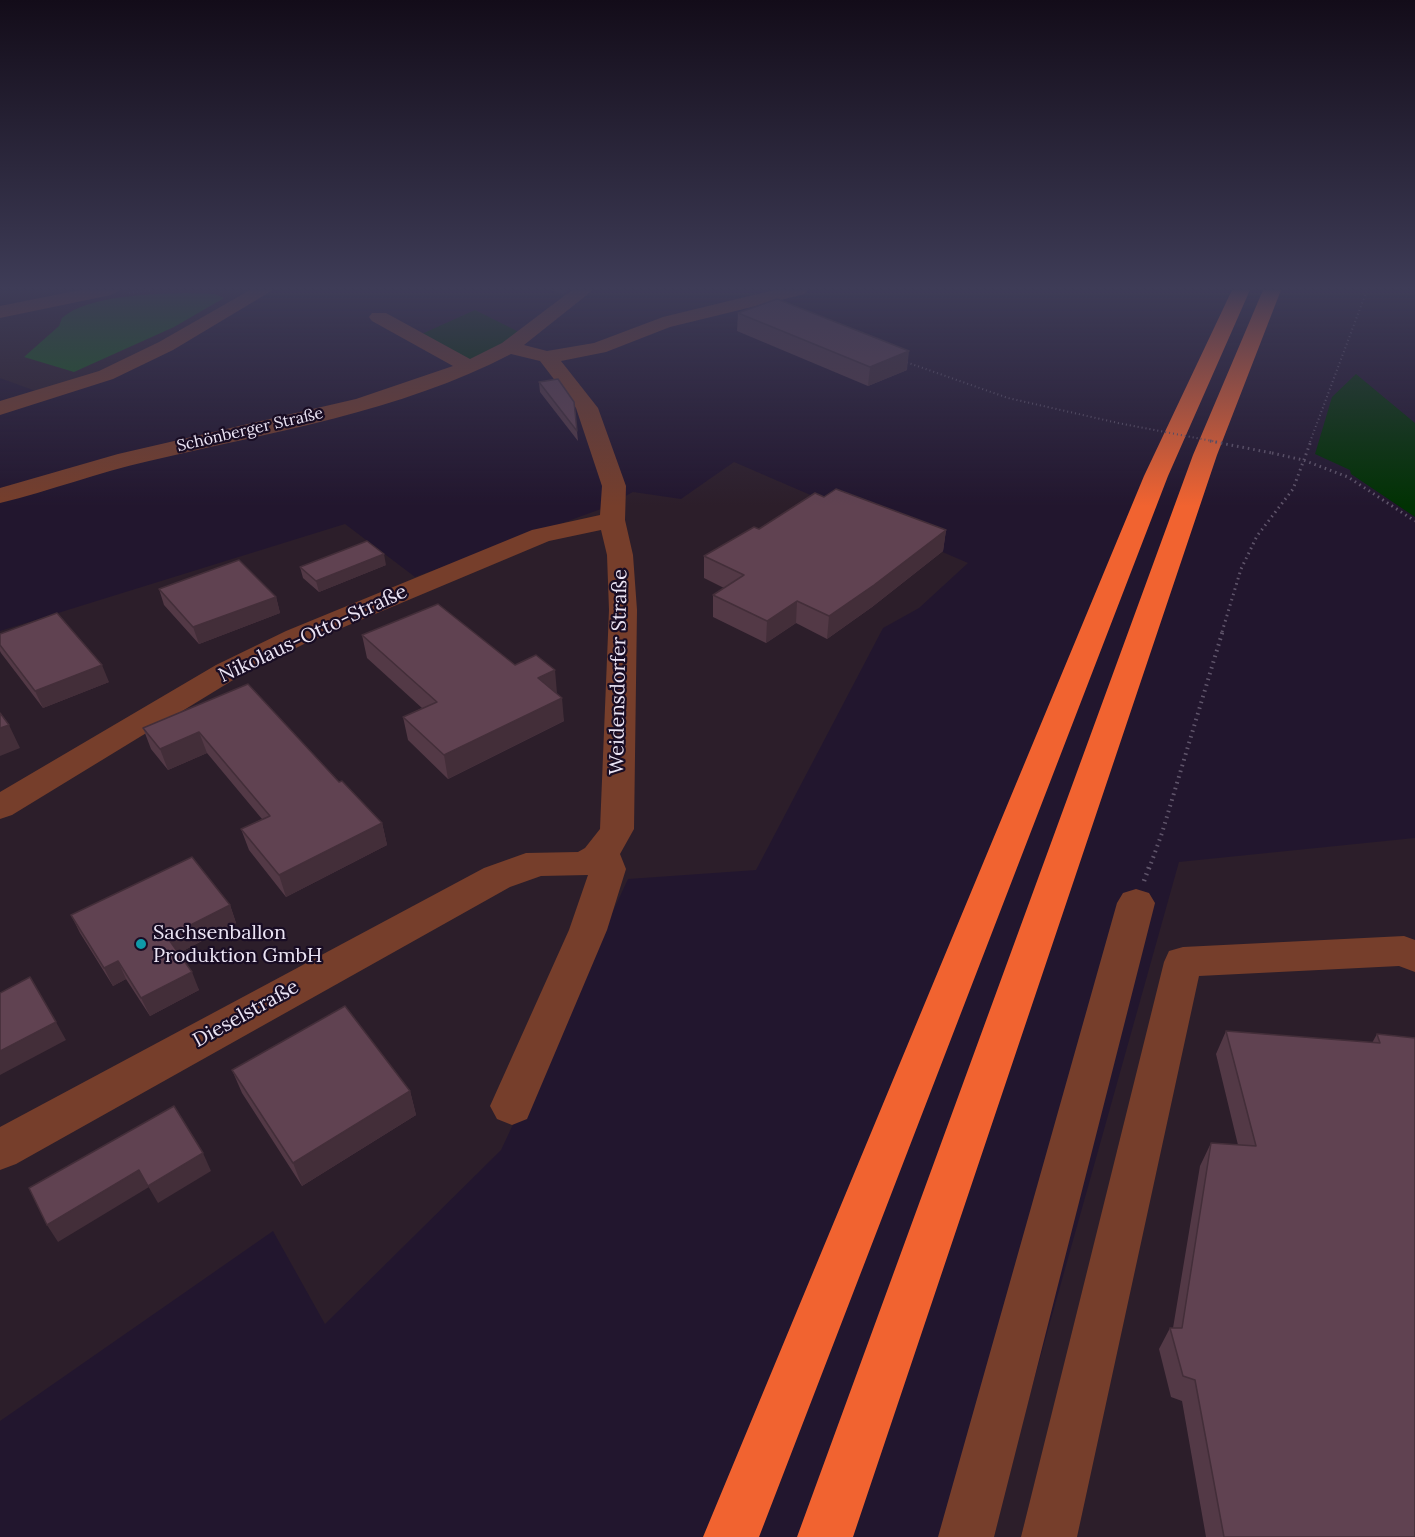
<!DOCTYPE html>
<meta charset="utf-8">
<style>
body{margin:0}
canvas{display:block;background:#22162e}
</style>
<canvas width="1415" height="1537"></canvas>
<script>
const g = document.querySelector('canvas').getContext('2d');
g.lineJoin = 'round';
function fill(path, color) { g.fillStyle = color; g.fill(path, 'evenodd'); }
function trace(path, color, width, dash) { g.strokeStyle = color; g.lineWidth = width; g.lineCap = dash ? 'butt' : 'round'; g.setLineDash(dash || []); g.stroke(path); }
function write(font, color, halo, rows, align = 'center') {
  g.font = font + ' Lora,serif'; g.lineWidth = 4.5; g.setLineDash([]); g.textBaseline = 'middle'; g.strokeStyle = halo; g.fillStyle = color; for (const [text, x, y, turn = 0] of rows) {
    g.save(); g.translate(x, y); g.rotate((+turn || 0) * Math.PI / 180); g.textAlign = isNaN(turn) ? turn : align; if (halo) g.strokeText(text, 0, 0); g.fillText(text, 0, 0); g.restore();
  }
}
fill(new Path2D(`
 M254,290L108,370L41,393L0,378V291Z
 M734,462L968,563L919,608L883,628L756,870L628,879L501,1150L325,1324L273,1231L0,1421V631L345,524L415,577L601,509L633,492L681,499Z
 M1415,838V1537H990L1179,862Z`), '#2c1e2a');
fill(new Path2D(`
 M475,310L525,335L470,367L415,337Z
 M1356,374L1415,423V517L1351,474L1350,470L1315,454L1332,397Z`), '#013203');
fill(new Path2D(`
 M186,293L215,294L224,298L174,327L74,372L24,357L59,326L62,318C88,295 153,294 186,293Z`), '#135d16');
trace(new Path2D(`
 M129,293L152,290
 M903,361L1008,398L1118,423
 M1310,442L1367,290`), '#60556b', 2, [1, 3]);
trace(new Path2D(`
 M1272,453L1303,460L1348,477L1415,521
 M1222,632L1241,569L1257,536L1293,489L1311,441`), '#60556b', 3, [1.5, 4]);
trace(new Path2D(`
 M1149,869L1162,833L1223,630`), '#60556b', 4, [1.5, 4.5]);
trace(new Path2D(`
 M1144,881L1149,867`), '#60556b', 4.5, [1.5, 5]);
fill(new Path2D(`
 M80,290H120L111,295L0,318V306Z
 M250,290H273L173,350L113,379L0,415V401L99,371L159,342Z
 M572,290H593L524,345L547,351L594,343L663,317L774,290H808L805,294L670,327L606,352L561,361L598,408L626,486L625,520L633,555L637,610L634,829L620,854L626,869L607,930L527,1119L512,1125L497,1119L490,1106L569,930L588,875L541,876L510,887L16,1164L0,1170V1127L484,868L526,853L578,852L585,848L600,829L609,610L607,555L601,530L549,541L306,643L238,677L12,815L0,819V792L216,665L286,631L532,530L600,515L602,486L576,408L540,361L511,354C400,412 271,432 149,461C99,472 50,491 0,503V488L118,454L356,399L453,366L372,321L369,317L372,313H386L470,359L502,343Z
 M1136,889L1149,893L1155,903L994,1537H938L1117,903L1123,893Z
 M1404,936L1415,940V972L1399,966L1199,976L1077,1537H1021L1164,962L1169,951L1183,947Z`), '#763e2b');
fill(new Path2D(`
 M1232,290H1250L1168,476L759,1537H703L1144,476Z
 M1263,290H1281L1217,455L853,1537H797L1193,455Z`), '#f16330');
trace(new Path2D(`
 M1118,423L1217,442`), '#60556b', 2, [1, 3]);
trace(new Path2D(`
 M1210,441L1272,453`), '#60556b', 3, [1.5, 4]);
fill(new Path2D(`
 M549,290H570L563,294Z
 M738,313L907,370L868,386L737,331Z
 M539,382L574,402L578,441L540,392Z
 M824,497L946,530L943,551L872,607L827,639L796,623L766,643L713,617V595L724,588L704,578V556Z
 M386,565L319,592L303,578L300,567Z
 M159,589L276,597L280,613L199,644L164,605Z
 M0,634L109,682L43,708L1,653L0,651Z
 M362,635L515,665L557,693H556L564,721L448,779L408,740L403,717L422,708L367,658Z
 M248,684L339,782L382,823L387,845L286,897L249,850L241,829L262,819L207,753L168,770L151,749L143,728Z
 M230,905L236,923L179,953L199,990L150,1016L126,979L113,986L80,933L71,915Z
 M1226,1031L1372,1043L1377,1034L1415,1038V1537H1206L1182,1401L1171,1397L1159,1349L1170,1328H1173L1200,1166L1211,1143L1238,1145L1216,1054Z
 M232,1070L410,1091L416,1115L302,1186L242,1093Z`), '#533946');
fill(new Path2D(`
 M563,290H570L563,294Z
 M909,351L907,370L868,386L870,367Z
 M946,530L943,551L872,607L827,639L829,616Z
 M384,554L386,565L319,592L316,581Z
 M276,597L280,613L199,644L193,627Z
 M797,601L796,623L766,643L767,621Z
 M102,665L109,682L43,708L35,691Z
 M555,670L557,693L540,701L538,678Z
 M562,698L564,721L448,779L444,755Z
 M9,725L20,748L0,756V728Z
 M199,732L207,753L168,770L160,749Z
 M382,823L387,845L286,897L279,875Z
 M230,905L236,923L175,955L167,937Z
 M118,961L126,979L113,986L104,968Z
 M192,972L199,990L150,1016L141,998Z
 M56,1022L66,1040L0,1075V1051Z
 M410,1091L416,1115L302,1186L293,1163Z
 M203,1153L211,1171L158,1203L148,1186Z
 M139,1170L149,1187L58,1242L47,1225Z`), '#432e39');
const building = new Path2D(`
 M777,299L909,351L870,367L738,313Z
 M558,379L574,402L577,431L539,382Z
 M836,489L946,530L874,585L829,616L797,601L767,621L713,595L744,575L704,556L754,527L759,529L815,493L824,497Z
 M367,541L384,554L316,581L300,567Z
 M239,560L276,597L193,627L159,589Z
 M438,604L515,665L536,655L555,670L538,678L562,698L444,755L403,717L437,702L362,635Z
 M57,613L102,665L35,691L0,645V634Z
 M248,684L339,782L342,781L382,823L279,875L241,829L270,816L199,732L160,749L143,728Z
 M0,713L9,725L0,728Z
 M192,857L230,905L167,937L192,972L141,998L118,961L104,968L71,915Z
 M30,977L56,1022L0,1051V993Z
 M345,1006L410,1091L293,1163L232,1070Z
 M1226,1031L1380,1043L1377,1034L1415,1038V1537H1224L1195,1380L1183,1376L1170,1328H1182L1211,1143L1256,1146Z
 M174,1106L203,1153L148,1186L139,1170L47,1225L29,1188Z`);
fill(building, '#604251');
trace(building, '#432e39', 1.5);
const sky = g.createLinearGradient(0, 0, 0, 506);
sky.addColorStop(0, '#130c19');
sky.addColorStop(0.57, '#3e3c57');
sky.addColorStop(1, '#3e3c5700');
g.fillStyle = sky;
g.fillRect(0, 0, 1415, 506);
for (const [x, y, r, color] of [
 [141,944,6,"#0f9aa8"]
]) { const dot = new Path2D(); dot.arc(x, y, r, 0, 2 * Math.PI); g.fillStyle = color; g.fill(dot); trace(dot, '#190d24', 2); }
write('16px', '#ebe4f4', '#190d24', [
 ["Schönberger Straße",250,430,-13]
]);
write('20px', '#ebe4f4', '#190d24', [
 ["Nikolaus-Otto-Straße",313,634,-25],
 ["Weidensdorfer Straße",619,672,-89],
 ["Dieselstraße",246,1014,-29]
]);
write('20px', '#ebe4f4', '#190d24', [
 ["Sachsenballon",153,933],
 ["Produktion GmbH",153,956]
], 'left');
</script>
